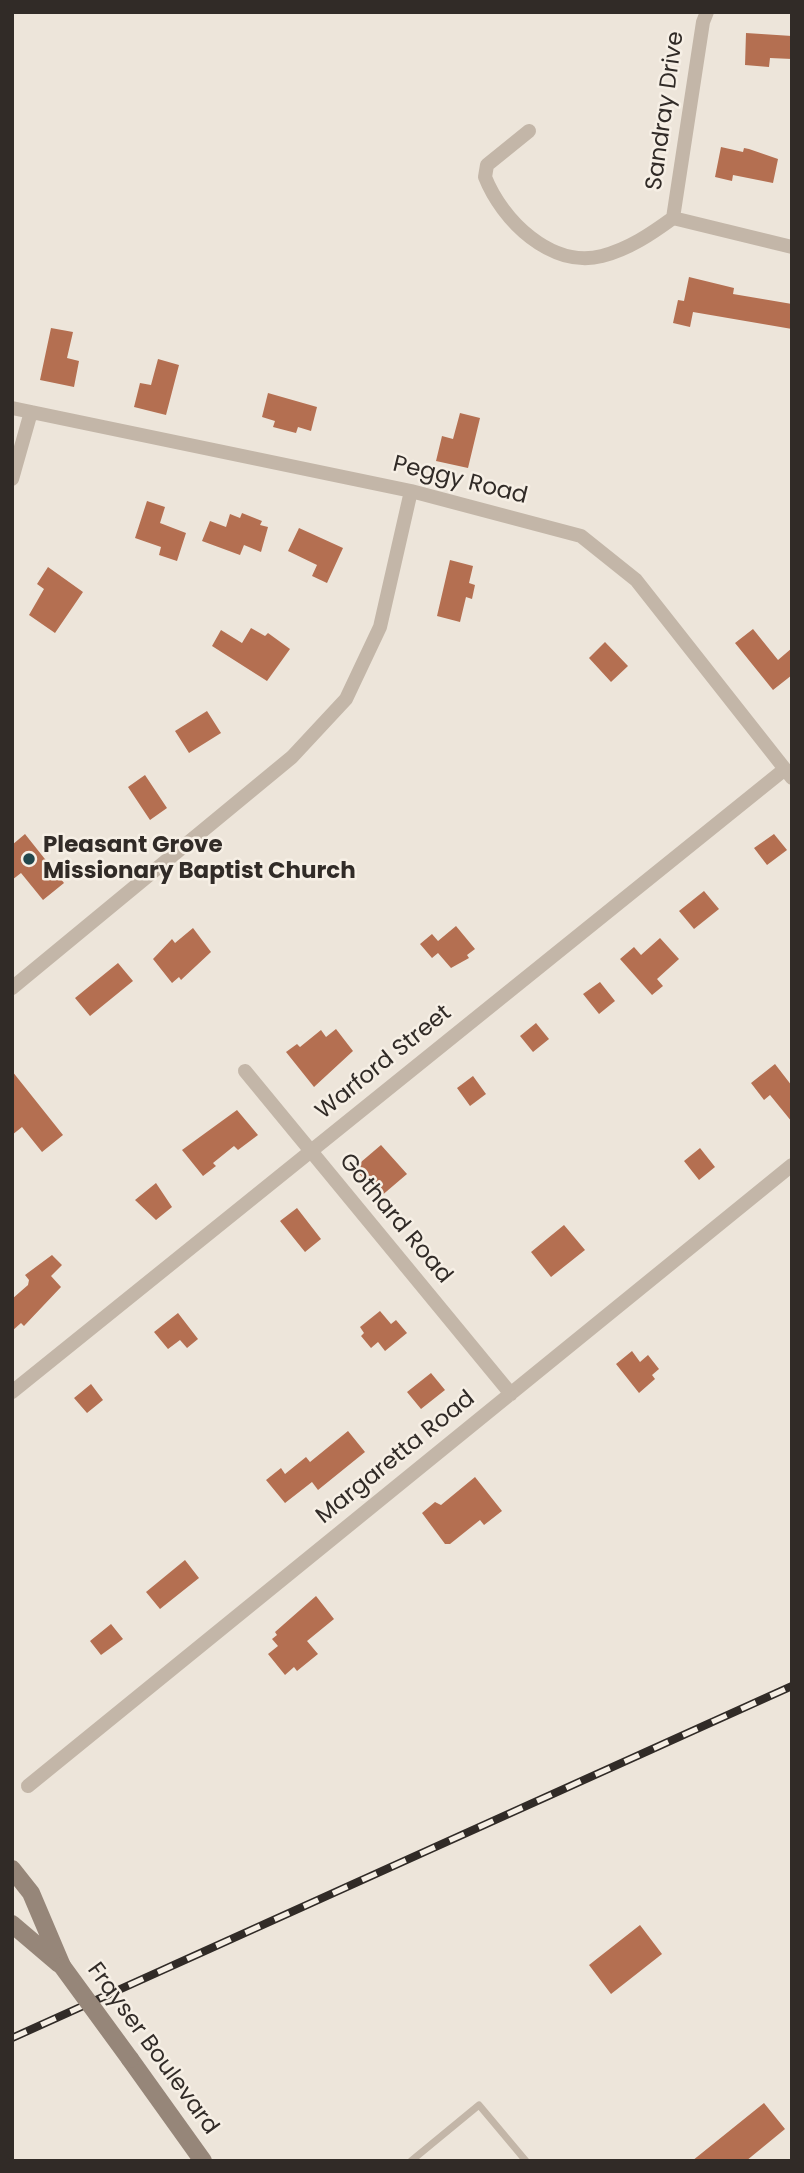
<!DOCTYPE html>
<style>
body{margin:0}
#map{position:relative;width:804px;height:2173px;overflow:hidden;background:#ede5da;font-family:Poppins,sans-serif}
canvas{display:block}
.frame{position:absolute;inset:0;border:14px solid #312b27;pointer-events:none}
</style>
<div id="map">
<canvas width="804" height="2173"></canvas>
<div class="frame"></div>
</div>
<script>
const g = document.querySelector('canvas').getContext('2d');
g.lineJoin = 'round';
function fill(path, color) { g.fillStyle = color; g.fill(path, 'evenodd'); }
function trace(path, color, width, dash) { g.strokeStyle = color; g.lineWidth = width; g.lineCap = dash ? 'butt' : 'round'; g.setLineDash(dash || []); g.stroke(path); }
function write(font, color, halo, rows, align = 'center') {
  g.font = font + ' Poppins,sans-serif'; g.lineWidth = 5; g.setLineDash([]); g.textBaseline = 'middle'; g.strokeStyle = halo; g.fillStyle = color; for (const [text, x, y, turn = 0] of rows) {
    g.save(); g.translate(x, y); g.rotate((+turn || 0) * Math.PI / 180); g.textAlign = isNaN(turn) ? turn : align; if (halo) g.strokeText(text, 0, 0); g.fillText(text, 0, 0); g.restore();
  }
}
fill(new Path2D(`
 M746,33L792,36V59L770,58L769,67L745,65Z
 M721,147L743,152L744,148L749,149L778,159L773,183L733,175L732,181L715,177Z
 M689,277L734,288L733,294L792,304V329L693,312L690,327L673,323L678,300L684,301Z
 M51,328L73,332L67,358L79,361L74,387L40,380Z
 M158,359L179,365L166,415L134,407L140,383L151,385Z
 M268,393L317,407L311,431L298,427L296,433L273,427L275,421L262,417Z
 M460,413L480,418L468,468L436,461L442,436L453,439Z
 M147,501L165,507L160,523L186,533L177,561L159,555L161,547L135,538Z
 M242,513L262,521L260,525L268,527L261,552L244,545L240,555L202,541L210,521L226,527L230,514L240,518Z
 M299,528L343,548L327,583L312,576L317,565L288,551Z
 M450,560L473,566L469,583L475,585L472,599L466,597L460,622L437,616Z
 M48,567L83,592L55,633L29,615L44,589L37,584Z
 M251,628L265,636L268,633L290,649L267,681L212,646L221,630L242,643Z
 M753,629L778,660L792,648V675L773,690L735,643Z
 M605,642L628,666L611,682L589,658Z
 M207,711L221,733L189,753L175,731Z
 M145,775L167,808L150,820L128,787Z
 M25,834L64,883L43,900L21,873L12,880V845Z
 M774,834L787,850L767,865L754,848Z
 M704,891L719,909L694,929L679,911Z
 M456,926L475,949L467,955L469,958L451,968L438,953L432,958L420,944L432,934L438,941Z
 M193,928L211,952L181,980L179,977L172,983L153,959L172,939L175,943Z
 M660,938L679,959L657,979L663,986L652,995L620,959L634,947L641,955Z
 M118,963L133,981L90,1016L75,998Z
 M600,982L615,1001L599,1014L583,994Z
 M536,1023L549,1039L533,1052L520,1036Z
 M336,1029L353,1051L314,1087L286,1052L297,1044L300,1047L321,1030L326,1037Z
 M775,1064L792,1086V1122L770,1095L764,1100L751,1083Z
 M12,1071L63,1135L42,1152L22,1127L12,1135Z
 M473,1076L486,1094L470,1106L457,1088Z
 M237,1110L258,1135L238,1150L234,1146L213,1163L216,1166L203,1176L182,1150Z
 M381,1145L407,1174L380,1197L354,1168Z
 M700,1148L715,1167L699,1180L684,1161Z
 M156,1183L172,1207L156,1220L135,1200Z
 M297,1208L321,1239L305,1252L280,1221Z
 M564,1225L585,1250L551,1277L531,1252Z
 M52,1255L62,1265L51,1276L61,1287L24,1326L21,1323L12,1331V1299L28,1285L29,1280L25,1275Z
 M380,1311L391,1324L396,1320L407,1333L385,1351L378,1342L371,1348L361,1336L364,1333L360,1327Z
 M178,1313L198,1339L187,1348L180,1340L168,1349L154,1332Z
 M632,1351L640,1362L648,1355L659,1369L652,1375L655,1379L639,1393L616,1364Z
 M431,1373L445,1390L421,1409L407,1392Z
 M91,1384L103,1400L87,1413L74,1398Z
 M348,1431L365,1452L318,1490L312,1482L285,1503L266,1480L281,1468L285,1474L306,1457L310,1462Z
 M475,1477L502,1511L484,1525L480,1520L450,1544H445L422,1513L435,1502L441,1505Z
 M185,1560L199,1578L160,1609L146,1592Z
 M316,1596L334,1619L307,1641L318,1654L297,1671L294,1667L285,1675L268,1654L278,1646L272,1639L277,1635L275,1632Z
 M111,1624L123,1639L101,1655L90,1641Z
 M640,1925L662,1954L611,1994L589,1965Z
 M764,2103L785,2129L746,2161H692Z`), '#b46f51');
trace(new Path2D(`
 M411,2161L479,2105L526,2161`), '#c3b6a8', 7);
trace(new Path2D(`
 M529,131L487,165L485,177C502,220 551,269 602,256C629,249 651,234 673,218L792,247
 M673,218L703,22L707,12
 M12,408L411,491L581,536L636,580L792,778
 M12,479L31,412
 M12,988L292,757L346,699L380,627L411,491
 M245,1071L511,1394
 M12,1392L785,769
 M28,1786L792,1165`), '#c3b6a8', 14);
trace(new Path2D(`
 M12,1869L31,1893L62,1966
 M12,1924L59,1964
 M130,2059L203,2161`), '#968679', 18);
const rail = new Path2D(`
 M12,2038L792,1686`);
trace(rail, '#312b27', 8);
trace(rail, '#f6efe5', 5, [16]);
trace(new Path2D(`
 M62,1966L130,2059`), '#968679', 18);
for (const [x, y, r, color] of [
 [29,859,7,"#22474c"]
]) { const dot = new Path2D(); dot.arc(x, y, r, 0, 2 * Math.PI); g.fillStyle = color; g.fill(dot); trace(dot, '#f6efe5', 2.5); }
write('23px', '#312b27', '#f6efe5', [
 ["Sandray Drive",666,111,-82],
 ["Peggy Road",460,481,14],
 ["Warford Street",384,1063,-39],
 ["Gothard Road",395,1219,50],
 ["Margaretta Road",396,1458,-39],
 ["Frayser Boulevard",152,2049,54]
]);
write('bold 23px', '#312b27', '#f6efe5', [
 ["Pleasant Grove",43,846],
 ["Missionary Baptist Church",43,872]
], 'left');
</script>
